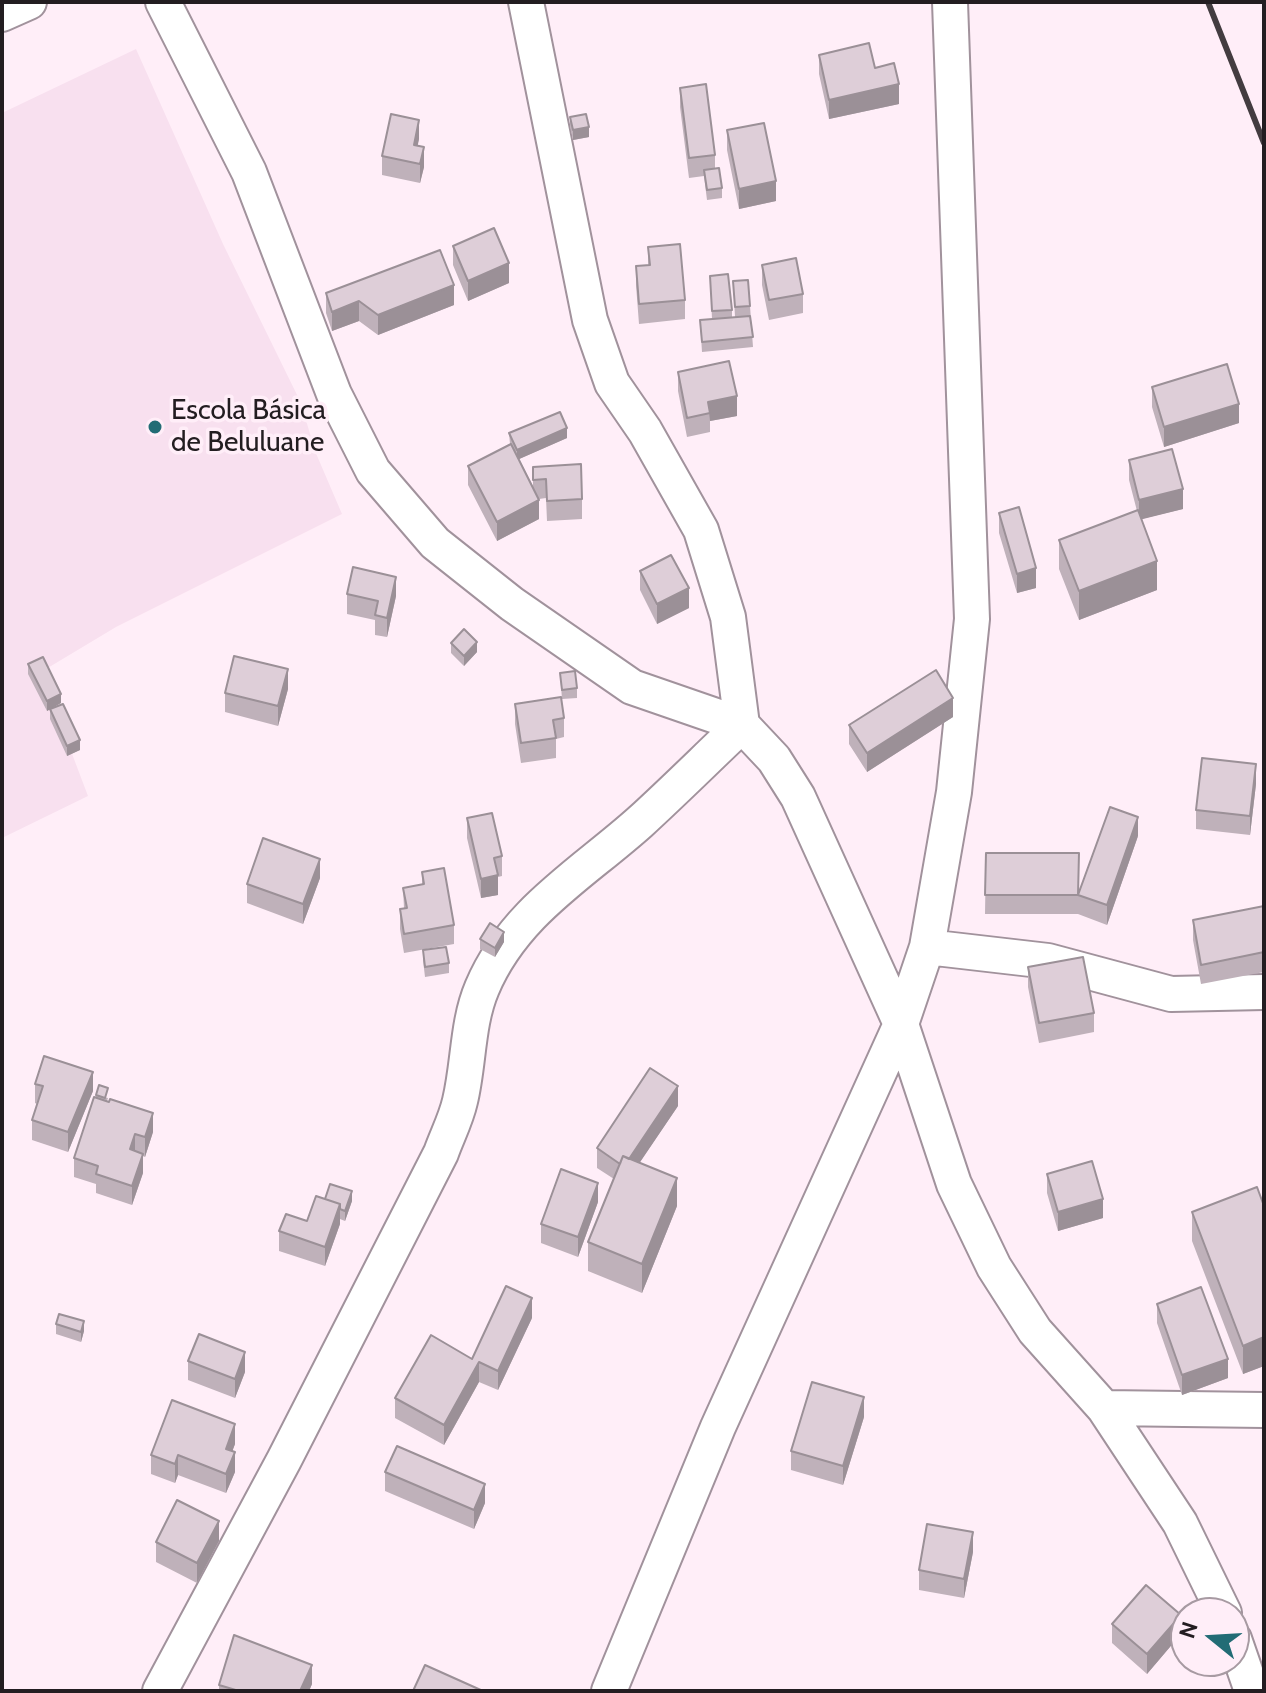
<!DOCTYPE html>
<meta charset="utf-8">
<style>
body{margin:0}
#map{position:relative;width:1266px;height:1693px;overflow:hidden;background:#ffeef8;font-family:Cabin,sans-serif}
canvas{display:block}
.frame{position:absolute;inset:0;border:4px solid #231d21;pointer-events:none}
.north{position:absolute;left:1170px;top:1597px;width:80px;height:80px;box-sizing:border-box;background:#ffeef8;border:2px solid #a79aa2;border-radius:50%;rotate:288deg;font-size:22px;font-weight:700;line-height:32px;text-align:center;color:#231d21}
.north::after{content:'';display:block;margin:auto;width:28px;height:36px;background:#226c75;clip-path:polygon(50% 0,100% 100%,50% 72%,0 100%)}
</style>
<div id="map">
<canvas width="1266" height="1693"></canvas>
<div class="frame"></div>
<div class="north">N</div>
</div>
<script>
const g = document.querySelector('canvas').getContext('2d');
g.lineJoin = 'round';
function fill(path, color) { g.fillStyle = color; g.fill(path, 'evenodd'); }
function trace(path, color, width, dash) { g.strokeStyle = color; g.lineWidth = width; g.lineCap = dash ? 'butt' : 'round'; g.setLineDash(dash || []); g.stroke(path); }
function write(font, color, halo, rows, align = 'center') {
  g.font = font + ' Cabin,sans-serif'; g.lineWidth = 7; g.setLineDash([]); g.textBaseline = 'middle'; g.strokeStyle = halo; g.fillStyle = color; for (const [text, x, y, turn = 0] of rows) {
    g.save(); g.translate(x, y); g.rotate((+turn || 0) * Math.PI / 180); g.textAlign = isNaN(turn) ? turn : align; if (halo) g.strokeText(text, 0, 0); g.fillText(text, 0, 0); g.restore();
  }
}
fill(new Path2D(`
 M136,49L223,244L301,403L315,451L342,514L116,627L41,672L88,796L2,838V113Z`), '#f8e0ef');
const minor = new Path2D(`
 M163,2L249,172L334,394L373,471L435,543L512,604L632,687L742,725L774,759L798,797L901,1024L954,1184L994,1267L1035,1331L1104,1408L1180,1523L1224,1613
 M2,14L29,2
 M927,947L1048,961L1171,994L1264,992
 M1104,1408L1264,1410
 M1234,1639L1252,1691
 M160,1691L284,1460L441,1153C447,1136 456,1119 460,1101C469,1064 467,1023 482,988C514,912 582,874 640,822C675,790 708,757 742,725L728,617L701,530L645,431L612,383L590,320L526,2
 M609,1691L718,1427L901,1024L927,947L954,792L972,619L950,2`);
trace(minor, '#a1929c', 38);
trace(minor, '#fff', 34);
trace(new Path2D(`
 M1208,2L1264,143`), '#433c40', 6);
fill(new Path2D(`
 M819,55L875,68L899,104L829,119L819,74Z
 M680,88L715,155V169L722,188V198L707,200L704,176L689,178L680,107Z
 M570,117L589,137L573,140L570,127Z
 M727,130L776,201L739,209L727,150Z
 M419,139L417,146L424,167L420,183L382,175V156Z
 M453,246L509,283L468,301L453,265Z
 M648,247L685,300V319L639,324L636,285V266L648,265Z
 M762,265L803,294V313L769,320L762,285Z
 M710,276L732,310V317H735L733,281L750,306L753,347L702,352L700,320L712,319Z
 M326,293L454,305L378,335L359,321L332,331L326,313Z
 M678,372L737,416L710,421V432L687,437L678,391Z
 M1152,387L1239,423L1164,447L1152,407Z
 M509,433L567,438L519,459L533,486V467L582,499V519L547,521L546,498L539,499V519L497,541L468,485V466L510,444Z
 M1129,460L1183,509L1141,519L1157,590L1079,620L1059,569V540L1137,511L1129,480Z
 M999,513L1036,588L1017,593L999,533Z
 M640,571L689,608L657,624L640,590Z
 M347,594L396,596L387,637L375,635V620L347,614Z
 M451,643L477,652L464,666L451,653Z
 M28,664L61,703L47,711L28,674Z
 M560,673L577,688V698L562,699Z
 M288,689L278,726L225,712V693Z
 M515,704L564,718V737L556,739V758L521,763L515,724Z
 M50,709L80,750L67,756L50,719Z
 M953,717L867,772L849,744V725Z
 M1256,784L1250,835L1196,829V810Z
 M467,818L502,856V876L498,877V895L481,898L467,838Z
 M1138,836L1107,925L1078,914H985L986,853L1078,894Z
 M422,872L454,925V944L404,953L400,929V909L404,908L403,888L422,885Z
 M320,878L303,924L247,903V884Z
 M1264,906V972L1201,984L1193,940V920Z
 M480,939L504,942L495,957L480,949Z
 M423,950L449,963V973L425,977L423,960Z
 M1028,967L1094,1013V1032L1039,1043L1028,987Z
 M35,1084L93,1091L68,1152L32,1140V1120L37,1104L35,1103Z
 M96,1095L108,1098L107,1101L153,1132L145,1157L143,1156V1173L132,1205L96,1193V1184L74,1177V1158Z
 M678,1106L639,1163L677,1206L642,1293L588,1271V1242L614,1179L597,1168V1148Z
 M1047,1174L1103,1218L1058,1231L1047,1193Z
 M325,1199L352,1201L345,1221L340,1219V1224L325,1266L279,1251V1231L307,1221Z
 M598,1202L578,1257L541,1243V1224Z
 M1264,1206V1366L1243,1374L1192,1241V1212Z
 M1157,1304L1228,1378L1182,1395L1157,1323Z
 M532,1318L498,1390L479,1382L444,1445L395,1418V1398L472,1359Z
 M56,1324L84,1331L81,1342L56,1334Z
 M188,1361L245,1372L235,1398L188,1380Z
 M864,1417L843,1485L791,1470V1451Z
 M235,1444L232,1451L235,1472L226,1493L178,1475L175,1483L151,1474V1455Z
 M385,1472L485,1503L474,1529L385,1491Z
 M219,1541L197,1583L156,1562V1542Z
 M973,1552L964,1598L919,1590V1570Z
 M1112,1624L1181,1634L1147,1674L1112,1643Z
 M312,1684L309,1691H219V1685Z`), '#bfb1ba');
fill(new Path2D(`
 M899,84V104L829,119V100Z
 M419,120V139L414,164V145Z
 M589,127V137L573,140V130Z
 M424,147V167L420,183V164Z
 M776,181V201L739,209V189Z
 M509,263V283L468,301V281Z
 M454,285V305L378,335V315Z
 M359,301V321L332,331V312Z
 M737,396V416L710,421L708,402Z
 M1239,404V423L1164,447V427Z
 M567,428V438L517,460V450Z
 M1183,489V509L1139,520V500Z
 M539,500V519L497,541V522Z
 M1157,561V590L1079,620V591Z
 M1036,568V588L1017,593V574Z
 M396,577V596L387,637V618Z
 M689,588V608L657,624V604Z
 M477,642V652L464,666V656Z
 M288,669V689L278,726V706Z
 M61,694V703L47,711V701Z
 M953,698V717L867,772V753Z
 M80,740V750L67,756V746Z
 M1256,764V784L1250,835V816Z
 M1138,817V836L1107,925V905Z
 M320,859V878L303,924V904Z
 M498,875V895L481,898V879Z
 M504,932V942L495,957V948Z
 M93,1072V1091L68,1152V1132Z
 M678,1086V1106L624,1186V1166Z
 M153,1113V1132L145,1157V1137Z
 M135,1134V1154L130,1149Z
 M143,1154V1173L132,1205V1186Z
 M677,1178V1206L642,1293V1264Z
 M598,1183V1202L578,1257V1237Z
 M352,1191V1201L345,1221V1211Z
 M1103,1199V1218L1058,1231V1212Z
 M340,1204V1224L325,1266V1247Z
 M532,1298V1318L498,1390V1371Z
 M84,1321V1331L81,1342V1332Z
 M1264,1337V1366L1243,1374V1346Z
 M245,1352V1372L235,1398V1379Z
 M1228,1359V1378L1182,1395V1375Z
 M479,1362V1382L444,1445V1425Z
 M864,1397V1417L843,1485V1466Z
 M235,1424V1444L226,1469V1449Z
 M235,1452V1472L226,1493V1474Z
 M178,1455V1475L175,1483V1464Z
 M485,1484V1503L474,1529V1510Z
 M219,1521V1541L197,1583V1563Z
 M973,1532V1552L964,1598V1579Z
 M1181,1615V1634L1147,1674V1654Z
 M312,1665V1684L309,1691H300Z`), '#9b9097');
const building = new Path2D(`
 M869,43L875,68L894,63L899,84L829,100L819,55Z
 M706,84L715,155L689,158L680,88Z
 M391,114L419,120L414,145L424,147L420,164L382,156Z
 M586,114L589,127L573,130L570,117Z
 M764,123L776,181L739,189L727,130Z
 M719,168L722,188L707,190L704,170Z
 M494,228L509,263L468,281L453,246Z
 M680,244L685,300L639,304L636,266L650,265L648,247Z
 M440,250L454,285L378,315L359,301L332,312L326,293Z
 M796,258L803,294L769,300L762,265Z
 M728,274L732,310L712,311L710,276Z
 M748,280L750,306L735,307L733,281Z
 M750,316L753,337L702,342L700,320Z
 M729,361L737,396L708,402L710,413L687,418L678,372Z
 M1227,364L1239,404L1164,427L1152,387Z
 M560,412L567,428L517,450L509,433Z
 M511,444L539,500L497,522L468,466Z
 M1172,449L1183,489L1139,500L1129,460Z
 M581,464L582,499L547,501L546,479L533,480V467Z
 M1019,507L1036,568L1017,574L999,513Z
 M1138,510L1157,561L1079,591L1059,540Z
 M671,555L689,588L657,604L640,571Z
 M353,567L396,577L387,618L375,615L378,601L347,594Z
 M464,629L477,642L464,656L451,643Z
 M234,656L288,669L278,706L225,693Z
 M43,657L61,694L47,701L28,664Z
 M936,670L953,698L867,753L849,725Z
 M575,671L577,688L562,690L560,673Z
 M561,697L564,718L553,720L556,738L521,743L515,704Z
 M63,704L80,740L67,746L50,709Z
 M1202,758L1256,764L1250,816L1196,810Z
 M1110,807L1138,817L1107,905L1078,895Z
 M492,813L502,856L494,858L498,875L481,879L467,818Z
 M263,838L320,859L303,904L247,884Z
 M986,853H1079L1078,895H985Z
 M444,868L454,925L404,934L400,909L407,908L403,888L424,884L422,872Z
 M1264,906V952L1201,965L1193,920Z
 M490,923L504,932L495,948L480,939Z
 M446,947L449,963L425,967L423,950Z
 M1083,957L1094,1013L1039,1023L1028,967Z
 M44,1056L93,1072L68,1132L32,1120L43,1086L35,1084Z
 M650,1068L678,1086L629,1159L623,1156L620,1164L597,1148Z
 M99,1085L108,1088L105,1098L96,1095Z
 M94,1097L109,1102L110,1099L153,1113L145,1137L135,1134L130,1149L143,1154L132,1186L96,1174L98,1166L74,1158Z
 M623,1156L677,1178L642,1264L588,1242Z
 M1092,1161L1103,1199L1058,1212L1047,1174Z
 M561,1169L598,1183L578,1237L541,1224Z
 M330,1184L352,1191L345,1211L340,1209V1204L325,1199Z
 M1257,1187L1264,1206V1337L1243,1346L1192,1212Z
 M316,1196L340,1204L325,1247L279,1231L286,1214L307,1221Z
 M506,1286L532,1298L498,1371L479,1362L444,1425L395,1398L431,1335L472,1359Z
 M1201,1287L1228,1359L1182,1375L1157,1304Z
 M59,1314L84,1321L81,1332L56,1324Z
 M199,1334L245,1352L235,1379L188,1361Z
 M812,1382L864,1397L843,1466L791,1451Z
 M172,1400L235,1424L226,1449L235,1452L226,1474L178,1455L175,1464L151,1455Z
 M397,1446L485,1484L474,1510L385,1472Z
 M177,1500L219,1521L197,1563L156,1542Z
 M927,1524L973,1532L964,1579L919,1570Z
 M1146,1585L1181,1615L1147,1654L1112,1624Z
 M234,1635L312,1665L300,1691H239L219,1685Z
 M425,1665L483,1691H413Z`);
fill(building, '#deced8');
trace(building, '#9b9097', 2);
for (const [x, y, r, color] of [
 [155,427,8,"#226c75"]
]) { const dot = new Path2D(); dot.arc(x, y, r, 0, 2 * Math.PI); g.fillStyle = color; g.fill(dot); trace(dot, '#ffeef8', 3); }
write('28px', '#231d21', '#ffeef8', [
 ["Escola Básica",171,411],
 ["de Beluluane",171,443]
], 'left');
</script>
